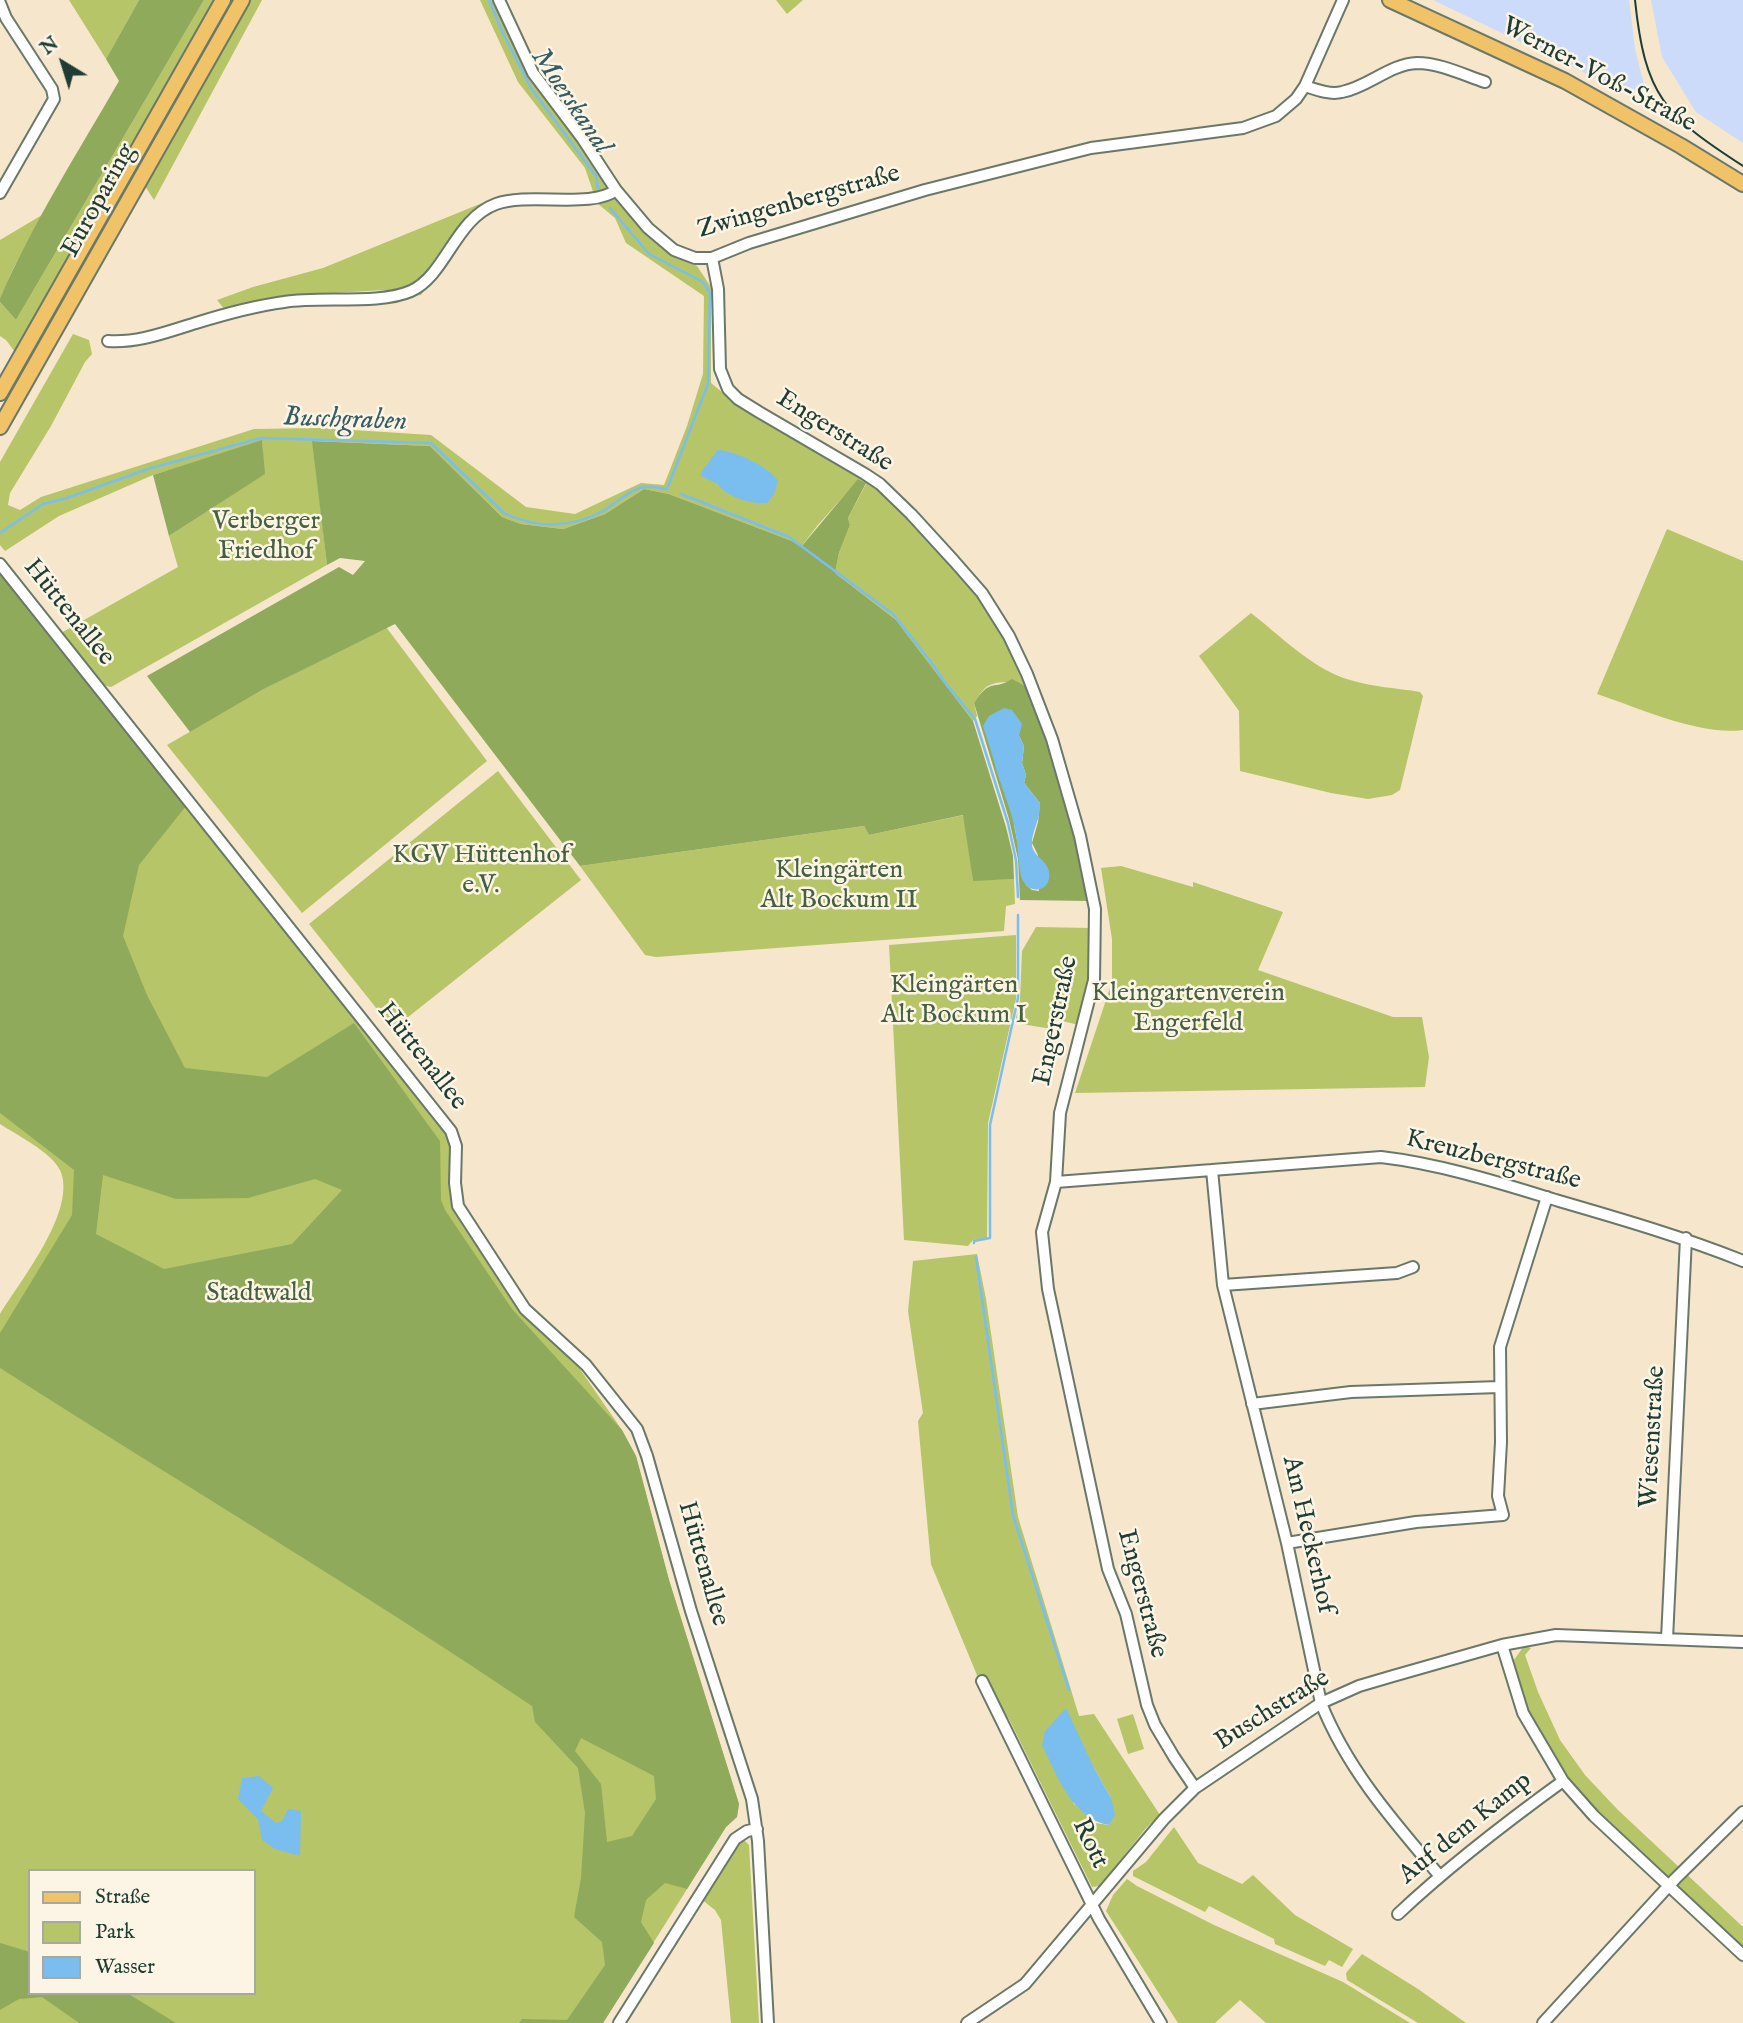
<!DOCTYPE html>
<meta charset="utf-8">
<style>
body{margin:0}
#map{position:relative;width:1743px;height:2023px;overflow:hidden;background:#f5e6cc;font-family:"IM FELL English",serif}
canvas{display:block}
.legend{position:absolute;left:28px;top:1869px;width:228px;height:126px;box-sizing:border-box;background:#fcf5e5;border:2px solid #a4ab9e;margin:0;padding:9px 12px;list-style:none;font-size:21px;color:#1f3d34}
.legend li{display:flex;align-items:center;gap:14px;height:35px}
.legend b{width:35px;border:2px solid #a4ab9e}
.north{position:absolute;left:28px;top:28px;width:70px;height:70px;-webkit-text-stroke:5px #fcf5e5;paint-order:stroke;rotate:322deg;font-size:19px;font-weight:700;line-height:28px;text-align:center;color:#1f3d34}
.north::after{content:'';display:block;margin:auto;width:24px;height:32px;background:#1f3d34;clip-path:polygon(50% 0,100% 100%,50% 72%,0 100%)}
</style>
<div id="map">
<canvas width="1743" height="2023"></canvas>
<ul class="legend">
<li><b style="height:9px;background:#f0c369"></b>Straße</li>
<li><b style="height:19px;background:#b6c567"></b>Park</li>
<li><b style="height:19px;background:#7abef0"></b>Wasser</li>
</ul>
<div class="north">N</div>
</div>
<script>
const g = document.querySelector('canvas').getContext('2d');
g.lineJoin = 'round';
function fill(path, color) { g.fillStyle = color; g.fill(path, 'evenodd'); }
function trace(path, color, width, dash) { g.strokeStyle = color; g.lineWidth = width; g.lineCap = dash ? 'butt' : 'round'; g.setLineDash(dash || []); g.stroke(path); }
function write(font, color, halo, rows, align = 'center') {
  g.font = font + ' "IM FELL English",serif'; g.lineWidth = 5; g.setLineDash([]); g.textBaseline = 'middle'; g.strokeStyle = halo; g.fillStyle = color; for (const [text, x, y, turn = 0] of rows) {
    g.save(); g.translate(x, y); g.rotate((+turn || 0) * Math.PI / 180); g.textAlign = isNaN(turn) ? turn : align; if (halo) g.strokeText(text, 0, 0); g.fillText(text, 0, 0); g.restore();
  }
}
fill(new Path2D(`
 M1433,0H1629L1635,49L1644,85L1627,93Z
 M1651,0H1743V143L1696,112L1662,57Z`), '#cbdbf9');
fill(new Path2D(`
 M69,0H139L106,59Z
 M204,0H262L154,200L127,158L15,352L6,340L0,336V302L16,320Z
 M480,0H503L530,61L626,192L617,202L670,254L697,266L711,287V383L734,402L868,482L910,518L982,600L1005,635L1027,680L1025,686C1017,681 999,681 990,685C983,688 979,696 974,703L977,716L973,721L896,620L835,573L839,553L850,525L848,518L866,484L859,479L817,526L801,547L792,541L669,494L644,489L605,514L563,529L521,524L502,517L430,446L313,441L327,565L111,687L102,685L61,633L178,567L169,536L264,474L262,441L153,475L59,516L5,551L0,545V462L73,334L89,340L92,354L85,362L51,426L10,493L8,505L20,510L41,497L254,429L321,428L431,435L526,507L575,514L641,483L664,485L687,426L703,374L704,296L626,243L615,218L597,203L585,168L518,82Z
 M776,0H803L787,14Z
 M492,199L491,211L470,226L421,295L386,299L385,290L300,295L225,310L217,300L253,287L323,268Z
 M42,215L14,267L0,298V240Z
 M1667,529L1743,561V730C1700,736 1639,708 1597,694Z
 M0,572L452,1140L449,1190L452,1204L525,1317L575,1362L622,1430L636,1456L669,1580L739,1804L737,1817L726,1827L603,2023H0V1314C21,1280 78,1209 60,1170C51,1152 17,1135 0,1124ZM30,1871H254V1993H30Z
 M1251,613C1281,636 1312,669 1350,680C1372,687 1397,688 1420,692L1423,696L1400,790L1392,795L1368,799L1331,793L1240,771L1239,711L1199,656Z
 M386,627L487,761L302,913L167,745L264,689Z
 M498,771L581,880L393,1029L309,924Z
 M964,815L973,880L1014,879L1015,904L1006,906L1004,931L656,957L645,955L580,866L864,826L869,835Z
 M1121,866L1193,887V882L1283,912L1258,970L1393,1017H1422L1429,1057L1425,1087L1075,1093L1112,982V939L1101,868Z
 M1036,927L1091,928L1090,980L1079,1025L1054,1019L1052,1029L1015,1023L1020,1000L1022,951Z
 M1016,935V999L988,1123L987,1238L973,1240L968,1246L904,1240L889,945Z
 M977,1254L986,1299L1018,1517L1079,1716L1094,1714L1160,1815L1146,1828L1100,1886L1092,1887L1010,1721L983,1679L979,1680L931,1564L918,1421L923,1413L908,1311L913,1261ZM1094,1768L1111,1798L1109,1825L1095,1823L1073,1803Z
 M1524,1646L1531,1648L1525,1655L1538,1692L1560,1740L1585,1775L1618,1810L1743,1927V1949L1572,1789L1527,1716L1511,1664Z
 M1133,1714L1144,1749L1128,1754L1117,1719Z
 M1174,1827L1198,1863L1242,1884L1253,1875L1295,1915L1353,1949L1342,1967L1329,1960L1325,1966L1275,1944L1274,1939L1209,1906L1205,1912L1133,1876V1871L1146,1862Z
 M740,1840L745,1841L749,1845L759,2023H731L721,1920L715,1910L701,1899Z
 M1127,1879L1137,1886L1214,1925L1343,1982L1410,2023H1266L1240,2000L1215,2023H1178L1106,1911L1113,1895Z
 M1362,1954L1418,1989L1466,2023H1418L1347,1980L1346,1973Z`), '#b6c567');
fill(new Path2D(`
 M139,0H204L16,320L0,302V298C33,223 78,152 119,81L106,59Z
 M262,440L265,474L169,536L153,475Z
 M312,441L430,446L502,517L521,524L563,529L605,514L644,489L669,494L792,541L801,547L858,479L866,483L848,518L850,525L839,553L835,573L896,620L973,721L1006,827L1013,856L1014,879L973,881L963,815L869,835L864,826L580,866L395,624L264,689L190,732L147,676L339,567L353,575L365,561L340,558L327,565Z
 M0,572L186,806L139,865L123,936L147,995L185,1068L267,1077L354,1023L440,1141L441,1200L445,1210L512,1309L622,1430L636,1456L669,1580L739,1804L737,1817L726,1827L687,1889L665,1883L646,1900L641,1922L654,1943L603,2023H519L522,2019L567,2020L605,1965L602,1942L574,1917L581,1878L585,1813L578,1768L535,1722L532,1706C357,1588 177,1481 0,1368V1333L72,1215L74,1170L0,1113ZM103,1175L176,1199L248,1198L315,1179L342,1190L292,1244L164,1269L96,1234ZM581,1738L654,1776L656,1799L632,1836L607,1842L601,1784L575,1751Z
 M1012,679L1025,686L1052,753L1084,865L1089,901L1020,900L1018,859L1009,819L974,703C991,677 993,691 1012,679ZM1019,736L1024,746L1022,763L1026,775L1024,783L1040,803L1038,822L1032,843L1038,855L1039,891L1032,890L1026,885L1014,825Z
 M0,1943L30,1952V1993H127L176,2023H79L42,1997L19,1999L0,2010Z`), '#90aa5c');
fill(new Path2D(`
 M718,450C735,451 770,467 778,481L774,494L767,503C753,505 724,496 718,484L701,476L702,471Z
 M1004,708L1012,710L1022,724L1019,736L1024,746L1022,763L1026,775L1024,783L1040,803C1041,819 1031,832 1032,845C1033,856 1047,860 1049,872C1052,893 1027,896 1021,876C1018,864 1018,843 1015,829C1011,810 1003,791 997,772C993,757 988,741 983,726L989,716Z
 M1066,1708L1094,1768L1111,1798L1115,1815L1109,1825C1072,1819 1057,1775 1042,1745L1045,1731Z
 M259,1776L273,1788L261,1811L276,1823L282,1821L288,1809L301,1811L300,1856L275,1849L262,1840L258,1819L238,1799L242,1778Z`), '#7abef0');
trace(new Path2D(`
 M489,0L502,31L531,88L596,176L598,188
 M681,494L789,537L893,614L934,666L946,684L975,719L1008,823L1016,860L1018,897
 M0,533L43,504L67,498L148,469L261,438L431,443L504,513C536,529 572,528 603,511C615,504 627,492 640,488C647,485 659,488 667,489L708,384L710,293L703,282L649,254L610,208
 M974,1243V1241L990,1238V1125L1018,998V915
 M976,1257L1013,1515L1069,1690`), '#7abef0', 2.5);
const minor = new Path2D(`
 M499,0L533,73L582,138L616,190L648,228L674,250L695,258H712L749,243L925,190L1091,148L1243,128L1276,116L1296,99L1305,86L1343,0
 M0,3L6,18L52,89L54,99L0,193
 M1305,86C1317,90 1330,95 1342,92C1368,87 1390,64 1417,63C1440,63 1464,75 1485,82
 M712,258L718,289L720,369L728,389L738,399L759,412L865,474L880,484L911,514L954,561L982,593L1009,636L1027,674L1052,739L1080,836L1095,909L1094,980L1060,1113L1056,1182L1042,1232L1048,1289L1108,1569L1126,1614L1147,1705L1155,1725L1174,1757L1195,1788
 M108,341C139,343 166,332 196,323C225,314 254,306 284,302C321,296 379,305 411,291C446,275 455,219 496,204C529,192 592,209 616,190
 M0,564L451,1131L456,1146L455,1183L458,1206L525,1309L586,1365L637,1429L647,1456L691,1611L752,1799L758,1841L768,2023
 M1212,1170L1223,1285L1287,1543L1321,1703C1347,1769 1394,1822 1439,1875
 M1056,1182L1381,1157C1441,1164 1500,1183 1559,1201C1621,1219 1683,1237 1743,1261
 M1223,1285L1397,1273L1413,1267
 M1252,1404L1351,1392L1499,1387
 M1287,1543L1416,1522L1503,1515L1498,1496L1501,1442L1500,1347L1547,1197
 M1667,1639L1686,1238
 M1502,1645L1523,1713L1563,1781L1594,1816L1743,1955
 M982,1681L1099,1919L1161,2023
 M1398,1914C1450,1865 1505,1823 1563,1781
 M619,2023L735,1839L747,1831L757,1829
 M967,2023L1025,1984L1164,1819L1195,1788L1321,1703L1359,1686L1393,1676L1502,1645L1556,1635L1743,1642
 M1543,2023L1675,1879L1743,1812`);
const major = new Path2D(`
 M1390,0L1565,81L1681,146L1743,184
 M0,393L223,0
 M0,427L242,0`);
trace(minor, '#6a7869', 14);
trace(major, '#6a7869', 18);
trace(minor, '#fff', 10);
trace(major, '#f0c369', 14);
trace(new Path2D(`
 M1635,0C1645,96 1664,115 1743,166`), '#1f3d34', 2);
write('26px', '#1f3d34', '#fcf5e5', [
 ["Werner-Voß-Straße",1598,76,28],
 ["Europaring",100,201,-61],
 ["Zwingenbergstraße",799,203,-16],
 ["Engerstraße",834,432,32],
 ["Hüttenallee",68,613,51],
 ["Engerstraße",1057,1021,-78],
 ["Hüttenallee",421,1057,52],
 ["Kreuzbergstraße",1493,1161,14],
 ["Wiesenstraße",1654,1437,-87],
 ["Am Heckerhof",1307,1535,77],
 ["Hüttenallee",702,1564,74],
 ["Engerstraße",1141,1594,75],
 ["Buschstraße",1273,1711,-32],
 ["Auf dem Kamp",1466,1829,-39],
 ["Rott",1089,1844,64]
]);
write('26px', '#455f41', '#fcf5e5', [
 ["Verberger",266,523],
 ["Friedhof",266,553],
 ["KGV Hüttenhof",481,857],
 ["e.V.",481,887],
 ["Kleingärten",839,872],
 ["Alt Bockum II",839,902],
 ["Kleingärten",954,987],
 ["Alt Bockum I",954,1017],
 ["Kleingartenverein",1188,995],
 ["Engerfeld",1188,1025],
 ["Stadtwald",259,1295]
]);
write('italic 28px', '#365d63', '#fcf5e5', [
 ["Moerskanal",570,102,56],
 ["Buschgraben",345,421,2]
]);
</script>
